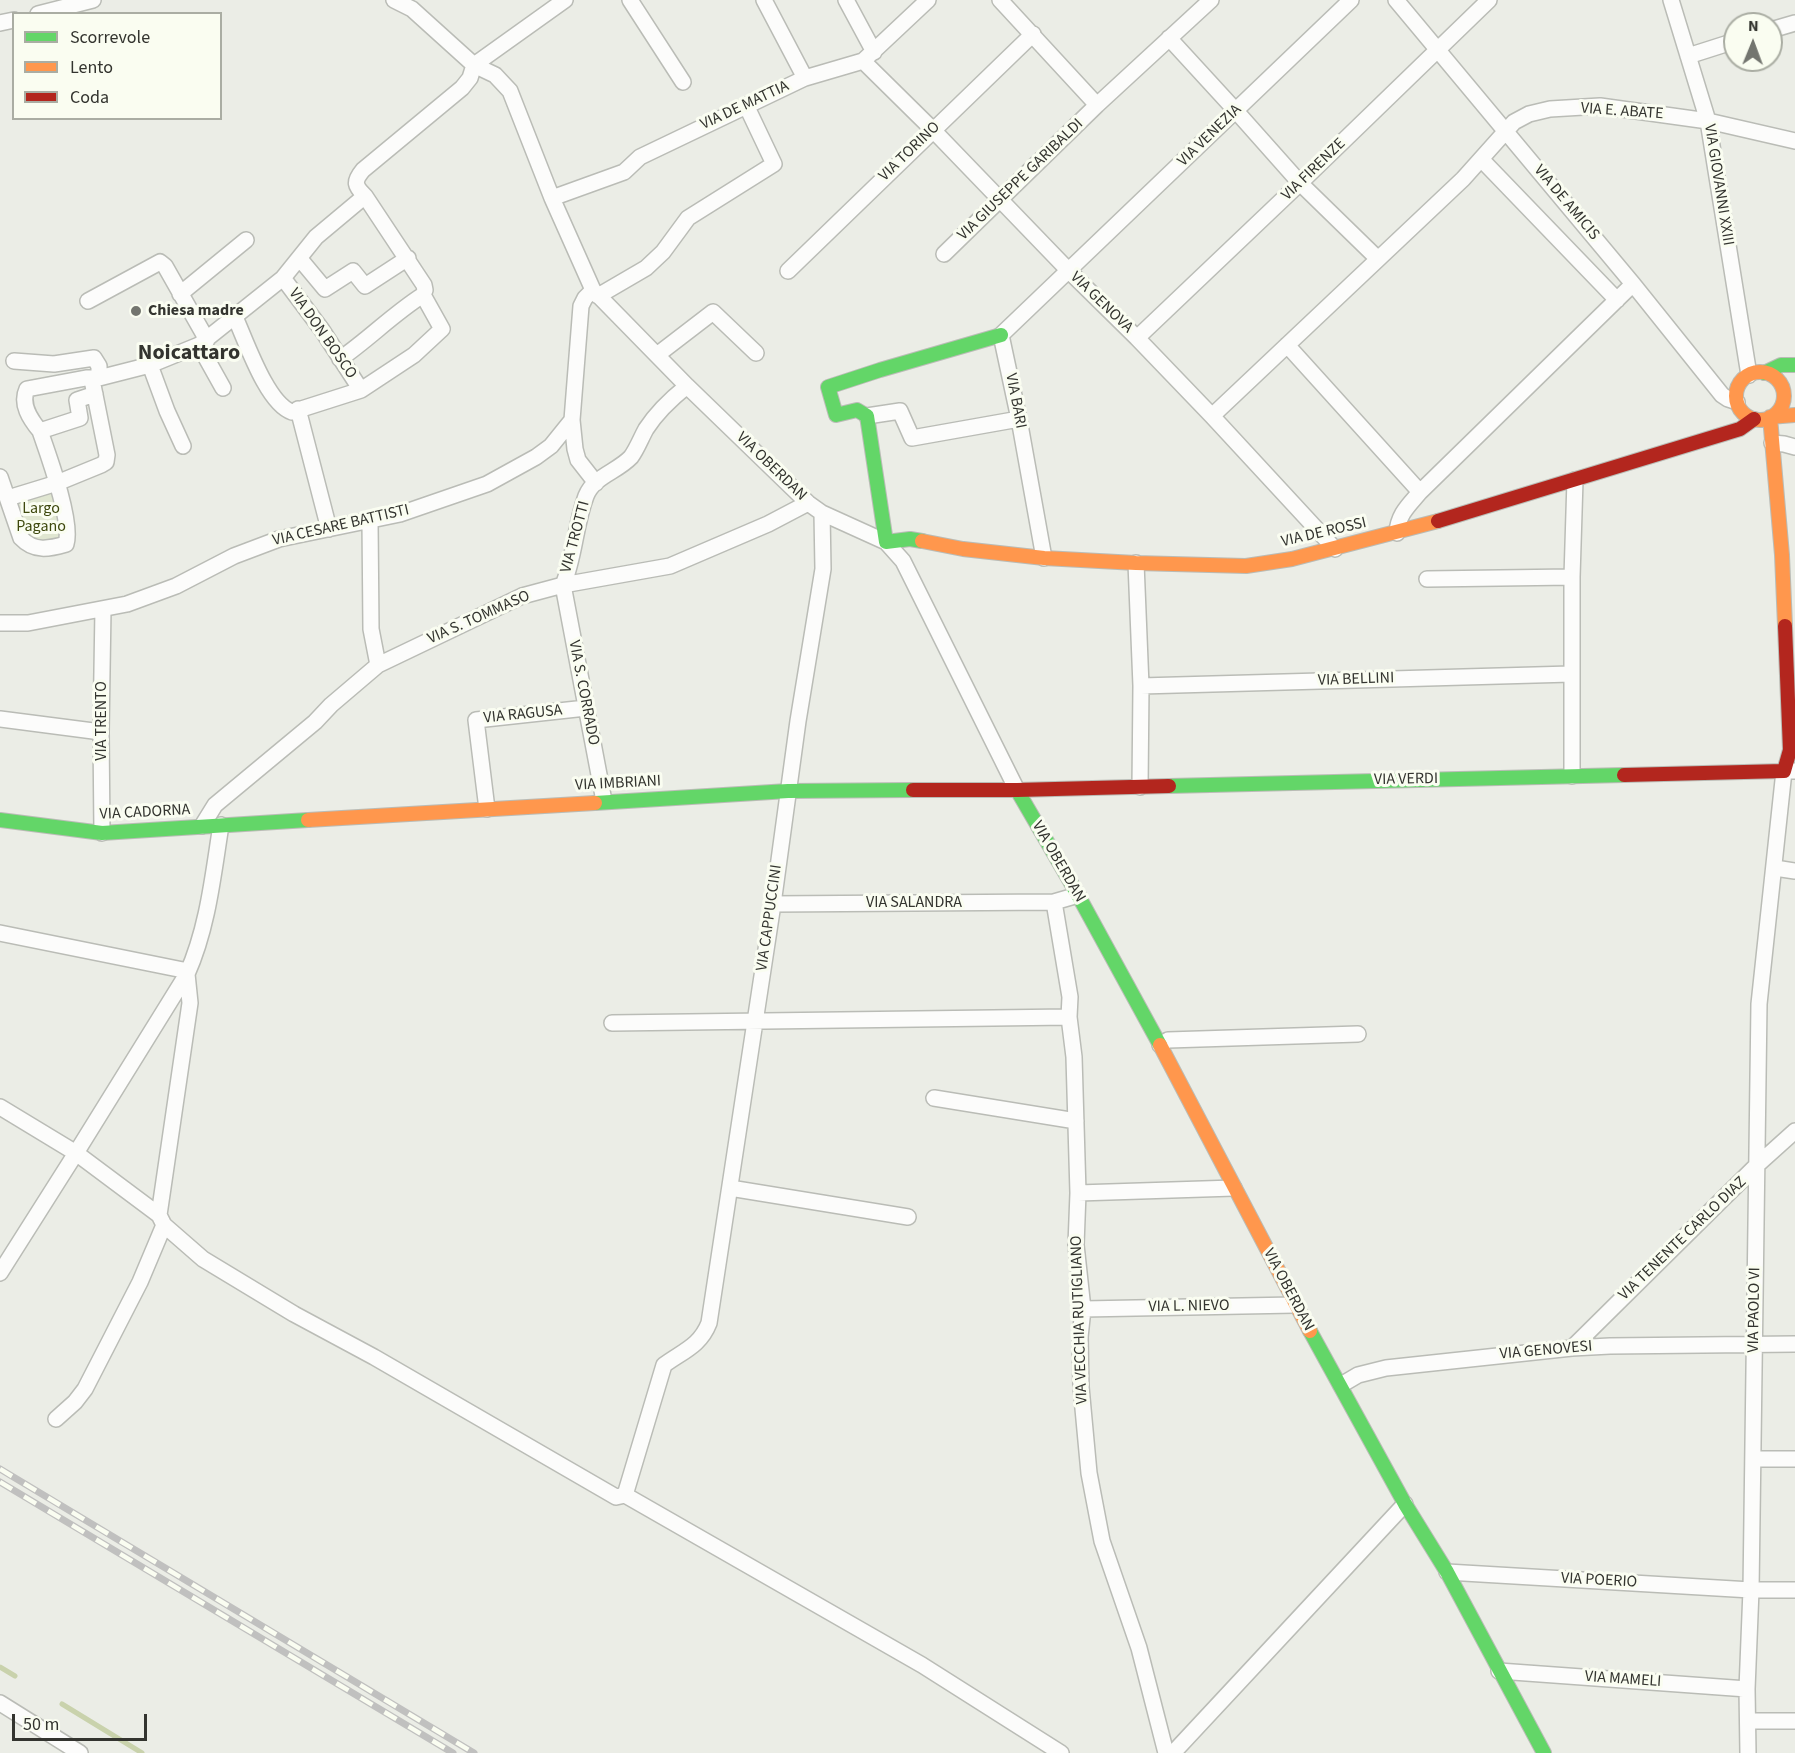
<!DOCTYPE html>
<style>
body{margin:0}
#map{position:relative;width:1795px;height:1753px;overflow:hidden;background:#ebede6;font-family:"Source Sans 3",sans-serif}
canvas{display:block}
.legend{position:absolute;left:12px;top:12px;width:210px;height:108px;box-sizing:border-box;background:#fafdf1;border:2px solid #aaada3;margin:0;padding:8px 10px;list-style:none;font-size:18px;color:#33342f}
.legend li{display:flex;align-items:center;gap:12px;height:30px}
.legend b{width:30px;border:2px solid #aaada3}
.north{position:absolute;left:1723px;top:12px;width:60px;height:60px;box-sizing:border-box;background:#fafdf1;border:2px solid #aaada3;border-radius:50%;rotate:1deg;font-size:16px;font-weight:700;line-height:24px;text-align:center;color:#33342f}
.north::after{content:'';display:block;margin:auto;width:21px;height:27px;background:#73756f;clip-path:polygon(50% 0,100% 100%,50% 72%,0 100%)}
.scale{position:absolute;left:12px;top:1714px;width:135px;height:27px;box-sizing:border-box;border:3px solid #33342f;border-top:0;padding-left:8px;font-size:18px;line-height:21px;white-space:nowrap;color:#33342f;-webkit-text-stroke:4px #fafdf1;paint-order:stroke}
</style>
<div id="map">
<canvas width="1795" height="1753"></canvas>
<ul class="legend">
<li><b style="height:8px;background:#63d668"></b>Scorrevole</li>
<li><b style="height:8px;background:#ff974d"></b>Lento</li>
<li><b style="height:8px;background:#b3261e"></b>Coda</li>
</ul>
<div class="north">N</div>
<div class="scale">50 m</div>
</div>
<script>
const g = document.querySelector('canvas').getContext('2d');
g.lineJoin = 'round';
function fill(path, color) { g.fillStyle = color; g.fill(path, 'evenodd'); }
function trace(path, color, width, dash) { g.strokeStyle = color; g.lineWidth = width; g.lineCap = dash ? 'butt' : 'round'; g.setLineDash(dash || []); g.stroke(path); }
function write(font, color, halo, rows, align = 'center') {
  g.font = font + ' "Source Sans 3",sans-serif'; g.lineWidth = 6; g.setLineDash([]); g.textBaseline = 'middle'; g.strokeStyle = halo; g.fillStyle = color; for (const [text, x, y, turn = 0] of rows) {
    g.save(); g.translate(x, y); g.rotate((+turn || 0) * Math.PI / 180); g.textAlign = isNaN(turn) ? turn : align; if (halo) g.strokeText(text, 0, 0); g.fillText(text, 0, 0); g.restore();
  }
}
fill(new Path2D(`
 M53,491L63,536L59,541L40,545L27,535L18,501Z`), '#e0e6d1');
trace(new Path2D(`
 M0,1667L15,1676
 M62,1704L142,1753`), '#c9d2ac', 5);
const street = new Path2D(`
 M394,0L412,9L474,65L495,75L510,91L552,198L593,290L687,386L808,503L822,513L886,542L903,561L1017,790
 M630,0L683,82
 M764,0L805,78
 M846,0L874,52
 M1000,0L1097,105L1211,0
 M1396,0L1633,284L1722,395L1728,399L1737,402
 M1671,0L1708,121L1749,375
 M38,14L93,0
 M0,23L14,20
 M1771,30L1795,23
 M1169,38L1236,111L1300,183L1378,259
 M1688,56L1735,41
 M863,61L933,130L1069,271L1137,338L1212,416L1335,549
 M474,65L565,0
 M1482,160L1617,300
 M552,198L624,172L640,157L805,78L863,61L928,0
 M944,254L1097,105
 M300,259L325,289L353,271L365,286L408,258
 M788,271L1033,34
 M283,278L322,330L361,390
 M180,294L246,240
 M598,296L646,268L663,252L688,218L774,164L746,105
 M88,301L160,262L165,266L207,340
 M235,317C246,341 267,404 292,412L361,390L414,355L442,329L423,295L425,290L424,285L365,196C355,186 353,182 363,170L462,88L470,78L474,65
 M1137,338L1300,183L1489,0
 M199,345L223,388
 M1287,345L1420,492
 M657,355L713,312L756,353
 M340,359C369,339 393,314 423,295
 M14,361L54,364L94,358L99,366V378
 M150,365L167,411L183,446
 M298,409L329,529
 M867,416L900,411L912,438L1019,419
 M1212,416L1463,179L1514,122L1529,114L1550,109L1600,106L1708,121L1795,141
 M572,420L575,449L578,460L596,483
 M40,431C30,419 20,404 27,389L86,378H99L150,365L199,345L283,278L316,237L365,196
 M1772,443L1784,444L1795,447
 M0,477L21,538C34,552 49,549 66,544C73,522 48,454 40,431L80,418L77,400L95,394
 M8,498L57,483L101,465L106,462L107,455L93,385
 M370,521L371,629L378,665
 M1397,533C1398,514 1409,505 1420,492L1633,284
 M1044,558L1019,419L1001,335L1351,0
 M1136,563L1141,686L1140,787
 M1427,579L1572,577
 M0,623H28L127,604L176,586L234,556L279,539L400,514L487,484L536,457L551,446L572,420L581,306L585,298L593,290
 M1141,686L1571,674
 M0,719L101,732
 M1572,776V577L1575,480
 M604,801L563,585C575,556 575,525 586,496C594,476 617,472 631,457C637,449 641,438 646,429C657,412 672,398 687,386
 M487,809L476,720L586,708
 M202,826L215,805L315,722L331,705L378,665L522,596L563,585L670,566L768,524L808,503
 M102,833L101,732L103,609
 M1775,868L1795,871
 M1078,895L1054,902L1070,997L1069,1017L1074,1057L1078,1193L1076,1245L1083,1309L1080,1337L1081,1387L1089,1473L1102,1541L1139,1648L1166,1753
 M773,904L1054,902
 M0,933L188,971
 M612,1023L1069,1017
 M1160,1045L1168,1040L1358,1034
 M934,1098L1076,1121
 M0,1107L76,1153L159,1215L164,1225L203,1259L294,1314L374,1357L616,1497L625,1495L922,1665L1061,1753
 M730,1188L908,1217
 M1078,1193L1234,1188
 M159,1215L190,1003L187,974
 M0,1273L76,1153L187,974C208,927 213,875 221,825
 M1083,1309L1295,1305
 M1572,1348L1756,1166L1795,1131
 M1341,1385L1358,1375L1386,1368L1572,1348L1610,1346L1795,1344
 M56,1419L75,1402L85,1389L140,1282L164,1225
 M1753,1459H1795
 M625,1495L664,1365C683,1351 700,1346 709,1323L773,904L798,721L823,569L822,513
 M1447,1572L1751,1590H1795
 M1499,1671L1747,1689
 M0,1703L80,1753
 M1749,1721H1795
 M1173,1753L1405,1504
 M1748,1753L1747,1689L1751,1590L1759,1004L1784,771H1795`);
const fast = new Path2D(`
 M1764,373L1781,365H1795
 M922,541L910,539L886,542L867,416L857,410L836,415L828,387L880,370L1001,335
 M1169,786L1624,775
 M1017,790L1078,895L1160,1045
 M595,803L788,791L913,790
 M0,820L102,833L308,820
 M1310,1331L1405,1504L1447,1572L1544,1753`);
const slow = new Path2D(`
 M1736 396a24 24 0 1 1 48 0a24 24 0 1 1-48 0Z
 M922,541L963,549L1044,558L1136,563L1246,566L1292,559L1438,521
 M1785,626L1782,555L1770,417L1795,415
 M308,820L595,803
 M1160,1045L1310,1331`);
const jam = new Path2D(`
 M1438,521L1740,429L1754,419
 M1624,775L1784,771L1790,750L1785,626
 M913,790H1017L1169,786`);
trace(street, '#babcb6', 18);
trace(fast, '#babcb6', 16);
trace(slow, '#babcb6', 16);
trace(jam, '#babcb6', 16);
trace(street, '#fcfcfb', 15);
trace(fast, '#63d668', 14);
trace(slow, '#ff974d', 14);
trace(jam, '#b3261e', 14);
const rail = new Path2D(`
 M0,1469L474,1753
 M0,1482L453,1753`);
trace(rail, '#c0c0bf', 7);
trace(rail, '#fafdf1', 4.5, [14]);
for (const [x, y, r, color] of [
 [136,311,6,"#73756f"]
]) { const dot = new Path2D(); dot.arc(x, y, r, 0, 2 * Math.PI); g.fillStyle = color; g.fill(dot); trace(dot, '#fafdf1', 2); }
write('16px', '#33342f', '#fafdf1', [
 ["VIA DE MATTIA",745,106,-25],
 ["VIA E. ABATE",1622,112,4],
 ["VIA VENEZIA",1210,136,-44],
 ["VIA TORINO",910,152,-44],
 ["VIA FIRENZE",1314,170,-44],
 ["VIA GIUSEPPE GARIBALDI",1021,180,-44],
 ["VIA GIOVANNI XXIII",1718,185,81],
 ["VIA DE AMICIS",1566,203,50],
 ["VIA GENOVA",1101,303,44],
 ["VIA DON BOSCO",322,334,55],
 ["VIA BARI",1015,401,79],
 ["VIA OBERDAN",771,467,44],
 ["VIA CESARE BATTISTI",341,526,-13],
 ["VIA DE ROSSI",1324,533,-13],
 ["VIA TROTTI",576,537,-75],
 ["VIA S. TOMMASO",479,618,-24],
 ["VIA BELLINI",1356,680,-2],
 ["VIA S. CORRADO",583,693,79],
 ["VIA RAGUSA",523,715,-6],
 ["VIA TRENTO",102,721,-90],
 ["VIA VERDI",1406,780,-1],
 ["VIA IMBRIANI",618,784,-3],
 ["VIA CADORNA",145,813,-3],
 ["VIA OBERDAN",1058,862,60],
 ["VIA SALANDRA",914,903],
 ["VIA CAPPUCCINI",770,918,-82],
 ["VIA TENENTE CARLO DIAZ",1683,1239,-44],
 ["VIA OBERDAN",1288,1290,62],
 ["VIA L. NIEVO",1189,1307,-1],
 ["VIA PAOLO VI",1755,1310,-89],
 ["VIA VECCHIA RUTIGLIANO",1080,1320,-92],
 ["VIA GENOVESI",1546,1351,-5],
 ["VIA POERIO",1599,1581,3],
 ["VIA MAMELI",1623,1680,4]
]);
write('bold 16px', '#33342f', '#fafdf1', [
 ["Chiesa madre",148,311]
], 'left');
write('16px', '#3e480e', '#fafdf1', [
 ["Largo",41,509],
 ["Pagano",41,527]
]);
write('bold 22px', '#33342f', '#fafdf1', [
 ["Noicattaro",189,354]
]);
</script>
